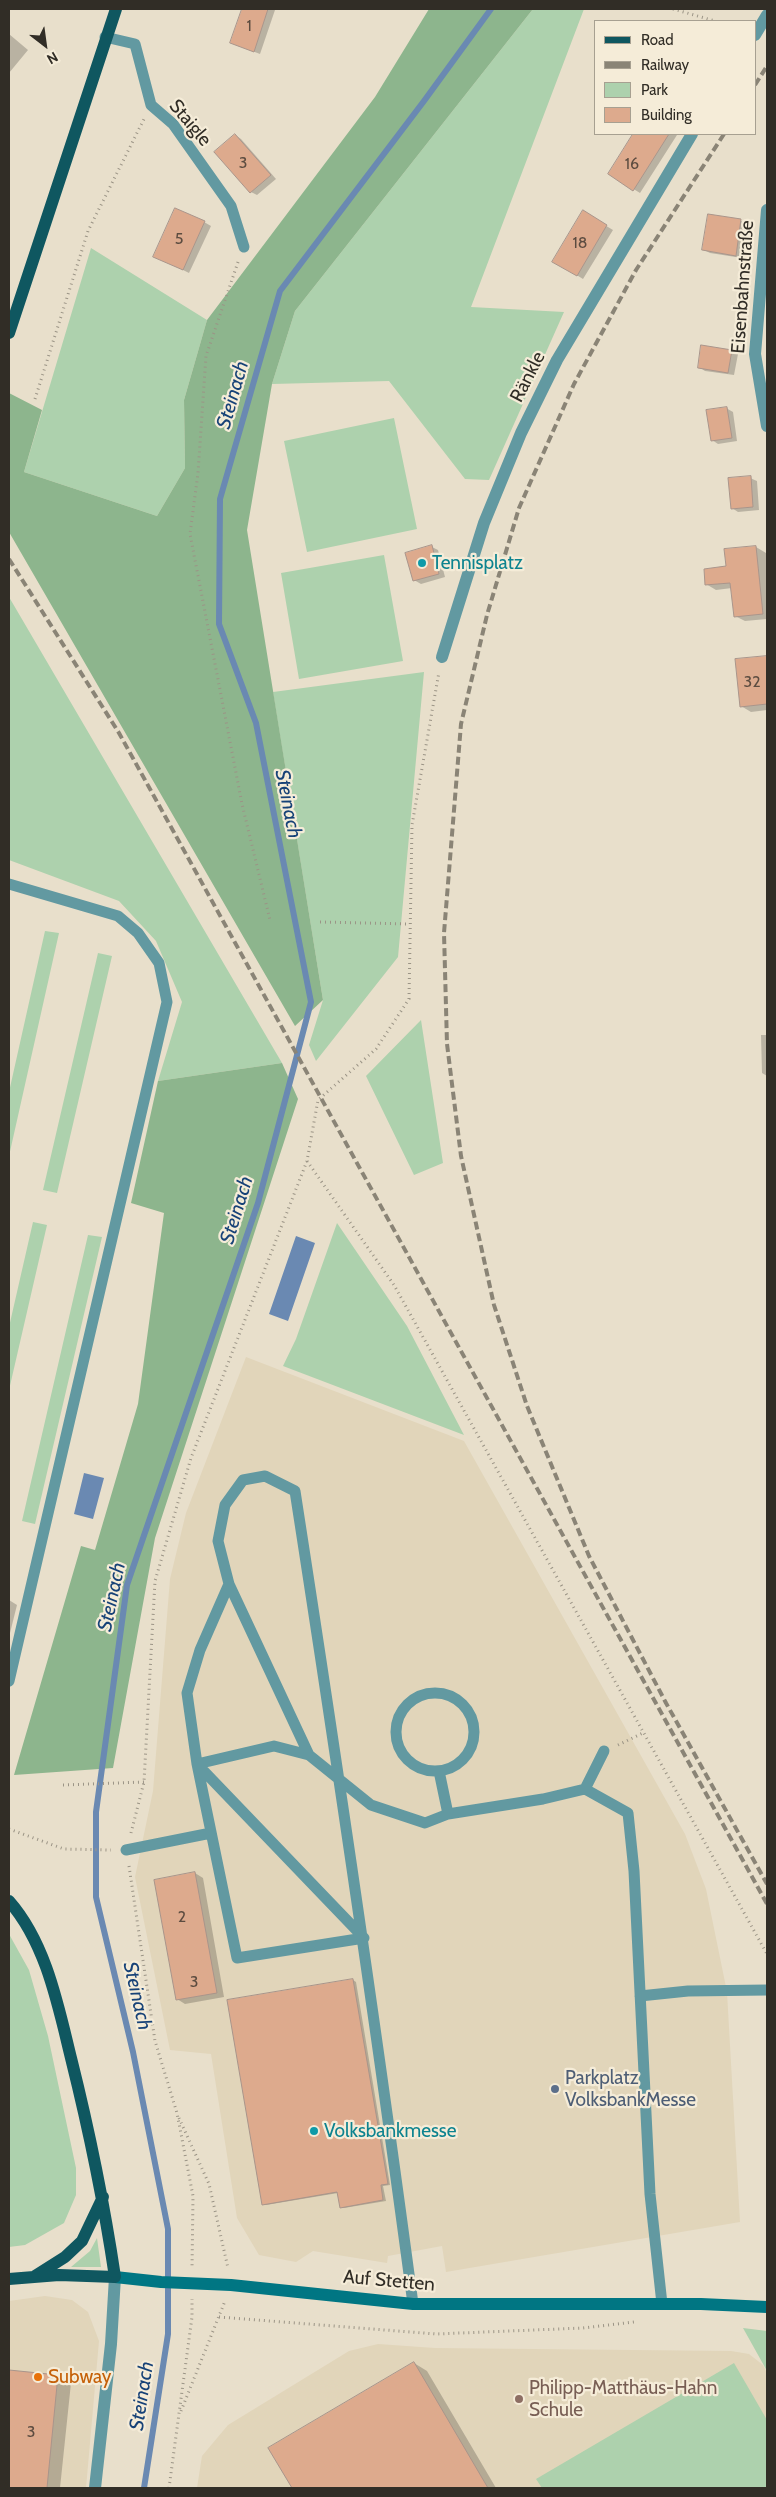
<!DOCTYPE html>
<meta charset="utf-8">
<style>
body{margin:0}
#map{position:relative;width:776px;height:2497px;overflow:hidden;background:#e8dfcb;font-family:Cabin,sans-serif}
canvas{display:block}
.frame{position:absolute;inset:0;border:10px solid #312d26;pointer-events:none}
.legend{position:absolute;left:594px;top:20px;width:162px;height:115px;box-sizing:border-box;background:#f5ecd8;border:1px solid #a7a091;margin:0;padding:6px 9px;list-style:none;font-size:15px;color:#312d26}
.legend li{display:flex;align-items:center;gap:10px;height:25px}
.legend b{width:25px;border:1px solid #a7a091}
.north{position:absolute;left:20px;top:20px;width:50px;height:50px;-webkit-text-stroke:4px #f5ecd8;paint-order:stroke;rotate:150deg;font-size:14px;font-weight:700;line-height:20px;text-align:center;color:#312d26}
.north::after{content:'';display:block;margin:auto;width:18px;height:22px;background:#312d26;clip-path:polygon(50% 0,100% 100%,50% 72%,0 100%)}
</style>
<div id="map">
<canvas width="776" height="2497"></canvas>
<div class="frame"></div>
<ul class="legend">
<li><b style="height:6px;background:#0f5760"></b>Road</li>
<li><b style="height:6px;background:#8a8476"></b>Railway</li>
<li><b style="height:14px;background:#add1ad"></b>Park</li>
<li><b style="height:14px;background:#ddaa8d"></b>Building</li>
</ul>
<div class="north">N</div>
</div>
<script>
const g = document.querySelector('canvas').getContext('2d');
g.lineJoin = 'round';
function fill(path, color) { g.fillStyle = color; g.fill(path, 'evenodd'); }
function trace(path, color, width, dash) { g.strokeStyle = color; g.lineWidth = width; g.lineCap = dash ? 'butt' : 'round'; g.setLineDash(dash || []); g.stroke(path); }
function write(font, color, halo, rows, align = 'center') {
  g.font = font + ' Cabin,sans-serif'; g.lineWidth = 4.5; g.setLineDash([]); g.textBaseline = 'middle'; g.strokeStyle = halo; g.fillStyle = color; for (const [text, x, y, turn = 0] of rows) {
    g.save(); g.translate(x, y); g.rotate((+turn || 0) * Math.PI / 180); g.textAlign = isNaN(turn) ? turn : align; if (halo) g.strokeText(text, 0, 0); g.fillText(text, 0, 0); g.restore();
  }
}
fill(new Path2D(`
 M246,1357L464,1441L685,1834L706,1889L727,1992L740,2222L446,2272L442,2246L388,2256L387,2263L313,2251L296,2262L259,2255L237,2218L211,2054L170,2050L135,1877L153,1791L170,1579L186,1513Z
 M45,2296L72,2300L88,2312L99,2341L86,2488H9V2301Z
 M378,2344L435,2348L731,2351L749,2354L763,2365L767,2373V2488H197L202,2456L228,2425L349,2351Z`), '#e1d5ba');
fill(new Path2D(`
 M533,9H584L471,307L564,312L489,480L465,479L389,381L272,384L295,311Z
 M91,248L207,320L184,400L185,468L157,516L24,472Z
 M394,418L417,529L307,552L284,441Z
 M384,555L403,661L299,679L281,573Z
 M9,597L282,1063L158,1081L182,1002L156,941L119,901L9,860Z
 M424,672L398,957L316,1061L309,1045L323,1000L273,692Z
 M45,931L59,933L9,1156V1092Z
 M98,953L112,956L57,1193L43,1190Z
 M421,1020L443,1163L414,1175L366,1076Z
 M33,1222L47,1225L9,1390V1327Z
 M337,1223L407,1326L464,1435L283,1366L296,1339Z
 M88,1235L102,1237L35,1524L22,1521Z
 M9,1934L29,1970L48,2036L76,2168V2195L64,2223L25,2245L9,2247Z
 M97,2238L101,2267H71L90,2251Z
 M743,2328L767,2331V2371Z
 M734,2363L767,2420V2488H542L536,2479Z`), '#add1ad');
fill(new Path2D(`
 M429,9H533L295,311L272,384L247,530L323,1000L295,1026L9,532V393L42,410L24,472L157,516L185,468L184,400L207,320L375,97Z
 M282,1063L298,1099L155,1538L113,1768L14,1775L81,1546L95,1550L138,1404L164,1213L131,1203L158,1081Z`), '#8db58d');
fill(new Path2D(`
 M296,1236L315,1243L288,1321L269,1314Z
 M84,1473L104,1478L93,1519L74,1514Z`), '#6a89b2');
fill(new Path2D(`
 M243,9L275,10L260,54L231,43Z
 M9,34L28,50L9,73Z
 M635,134L677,135L640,193L609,174Z
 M235,135L241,139L276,179L257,195L251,192Z
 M583,212L613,230L583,279L554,261Z
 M709,216L741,221L747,224L742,258L710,253L704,250Z
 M204,222L211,226L189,273L159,258Z
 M731,351L738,354L734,375L705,371L699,367Z
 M726,408L733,412L737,441L718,444L712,440Z
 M750,478L757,481L759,510L738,512L732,508Z
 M432,547L438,550L445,577L421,584L414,580Z
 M756,547L766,553L767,619L745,621L735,616L732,588L716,590L706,584L727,567L726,550Z
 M767,657V710L751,712L741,706L736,661Z
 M767,1010V1076L762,1073L761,1035H766Z
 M9,1600L17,1605L9,1637Z
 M195,1873L203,1878L224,1997L185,2004L177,1999Z
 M353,1980L356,1982L390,2185L383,2186L386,2201L344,2208L341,2207L338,2193L266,2205L263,2204Z
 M414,2363L427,2371L496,2488H293L270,2448Z
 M9,2371L58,2376L71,2383L60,2488H9Z`), '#0003');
trace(new Path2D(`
 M144,2488L168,2334V2229L133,2052L96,1897V1812L127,1585L258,1203L311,1002L256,723L219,624L220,499L280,291L424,101L491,9`), '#6a89b2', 6);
const building = new Path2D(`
 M242,9H268L254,52L230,43Z
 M235,134L271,175L250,193L214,152Z
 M633,134H669L633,191L608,174Z
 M175,208L205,221L183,270L153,257Z
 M583,210L607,225L577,276L552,262Z
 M708,214L741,219L736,256L702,250Z
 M701,345L732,350L728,373L698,368Z
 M727,407L732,438L711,441L706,410Z
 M751,476L753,507L731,509L728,478Z
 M432,545L439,574L413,581L405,553Z
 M756,546L763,614L734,617L730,583L705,585L704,569L726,566L724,549Z
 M767,656V704L740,707L735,659Z
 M195,1872L217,1993L176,2000L154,1880Z
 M353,1979L388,2184L381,2185L383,2200L340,2208L337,2192L262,2205L227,2000Z
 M414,2362L488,2488H292L268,2448Z
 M9,2370L58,2375L47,2488H9Z`);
fill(building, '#ddaa8d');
trace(building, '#a9958b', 1);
trace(new Path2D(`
 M673,9L715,21
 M238,262L206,356L198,473L190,534L242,804L270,920
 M35,399L88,231L144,119
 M320,922L410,924
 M307,1161L394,1285L767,1954
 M618,1745L645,1732
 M63,1785L144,1782
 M9,1829L64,1849L111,1850
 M131,1833L144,1782L155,1581L191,1458L307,1161L318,1100L376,1049L409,999L412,825L439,672
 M129,1866L155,2041L177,2113L193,2196L192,2268
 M179,2118L209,2184L228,2268
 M219,2317L436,2334L583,2328L634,2322
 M181,2411L225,2301
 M169,2488L192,2317V2299`), '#9b9486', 3, [1, 4]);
trace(new Path2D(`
 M105,37L135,44L151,105L173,124L231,206L244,247
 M9,884L118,916L138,933L159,963L167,1002L9,1681
 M396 1732a39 39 0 1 1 78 0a39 39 0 1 1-78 0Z
 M197,1764L364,1938L237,1958L197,1764L187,1693L200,1650L229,1584
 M197,1764L274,1746L309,1755
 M439,1771L448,1814
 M585,1789L604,1751
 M126,1850L211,1833
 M640,1996L688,1991L767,1990
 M413,2304C377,2033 337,1762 295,1491L265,1476L243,1480L225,1505L218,1541L229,1584L309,1755L371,1805L425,1823L448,1814L543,1799L585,1789L628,1813L634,1871L650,2194L662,2304`), '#6299a1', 11);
trace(new Path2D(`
 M755,35L767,15
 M767,210L755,354L767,426
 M442,657L484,523L521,433L557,360L692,134
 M95,2488L111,2344L115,2277`), '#6299a1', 12);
trace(new Path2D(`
 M115,2277L161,2282L231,2285L413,2304H701L767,2307`), '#007683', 12);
trace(new Path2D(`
 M9,333L116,9
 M9,1901C46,1943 58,2005 71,2058C89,2130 104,2203 115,2277L59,2275L9,2279
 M35,2276L65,2257L82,2241L103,2197`), '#0f5760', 12);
trace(new Path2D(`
 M755,85L767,66
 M724,134L636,270L574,384L519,508L487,615L461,724L444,933L447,1044L461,1156L494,1305L527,1406L589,1556L666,1703L767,1884
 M9,559L119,733L767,1904`), '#8a8476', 4, [8, 4]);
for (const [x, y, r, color] of [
 [422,563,5,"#0f9aa8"],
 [555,2089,5,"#5c6f8a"],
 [314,2131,5,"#0f9aa8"],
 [38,2377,5,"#e8710a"],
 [519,2399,5,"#8d6e63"]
]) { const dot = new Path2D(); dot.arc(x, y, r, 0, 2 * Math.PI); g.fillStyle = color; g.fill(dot); trace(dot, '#f5ecd8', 2); }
write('16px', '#5c4c40', null, [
 ["1",249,26],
 ["3",243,163],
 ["16",632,164],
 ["5",179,239],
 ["18",580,243],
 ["32",752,682],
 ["2",182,1917],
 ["3",194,1982],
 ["3",31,2432]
]);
write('19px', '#312d26', '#f5ecd8', [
 ["Staigle",190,123,50],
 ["Eisenbahnstraße",743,287,-86],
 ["Ränkle",528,377,-63],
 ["Auf Stetten",389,2281,5]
]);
write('19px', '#0d838f', '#f5ecd8', [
 ["Tennisplatz",432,563],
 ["Volksbankmesse",324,2131]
], 'left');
write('19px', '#4e5e75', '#f5ecd8', [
 ["Parkplatz",565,2078],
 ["VolksbankMesse",565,2100]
], 'left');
write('19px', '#c56008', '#f5ecd8', [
 ["Subway",48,2377]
], 'left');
write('19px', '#785e54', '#f5ecd8', [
 ["Philipp-Matthäus-Hahn",529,2388],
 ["Schule",529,2410]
], 'left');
write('italic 20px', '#174277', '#f5ecd8', [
 ["Steinach",233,395,-74],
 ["Steinach",288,804,79],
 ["Steinach",237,1210,-73],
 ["Steinach",112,1597,-78],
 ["Steinach",137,1996,77],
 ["Steinach",142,2396,-81]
]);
</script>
